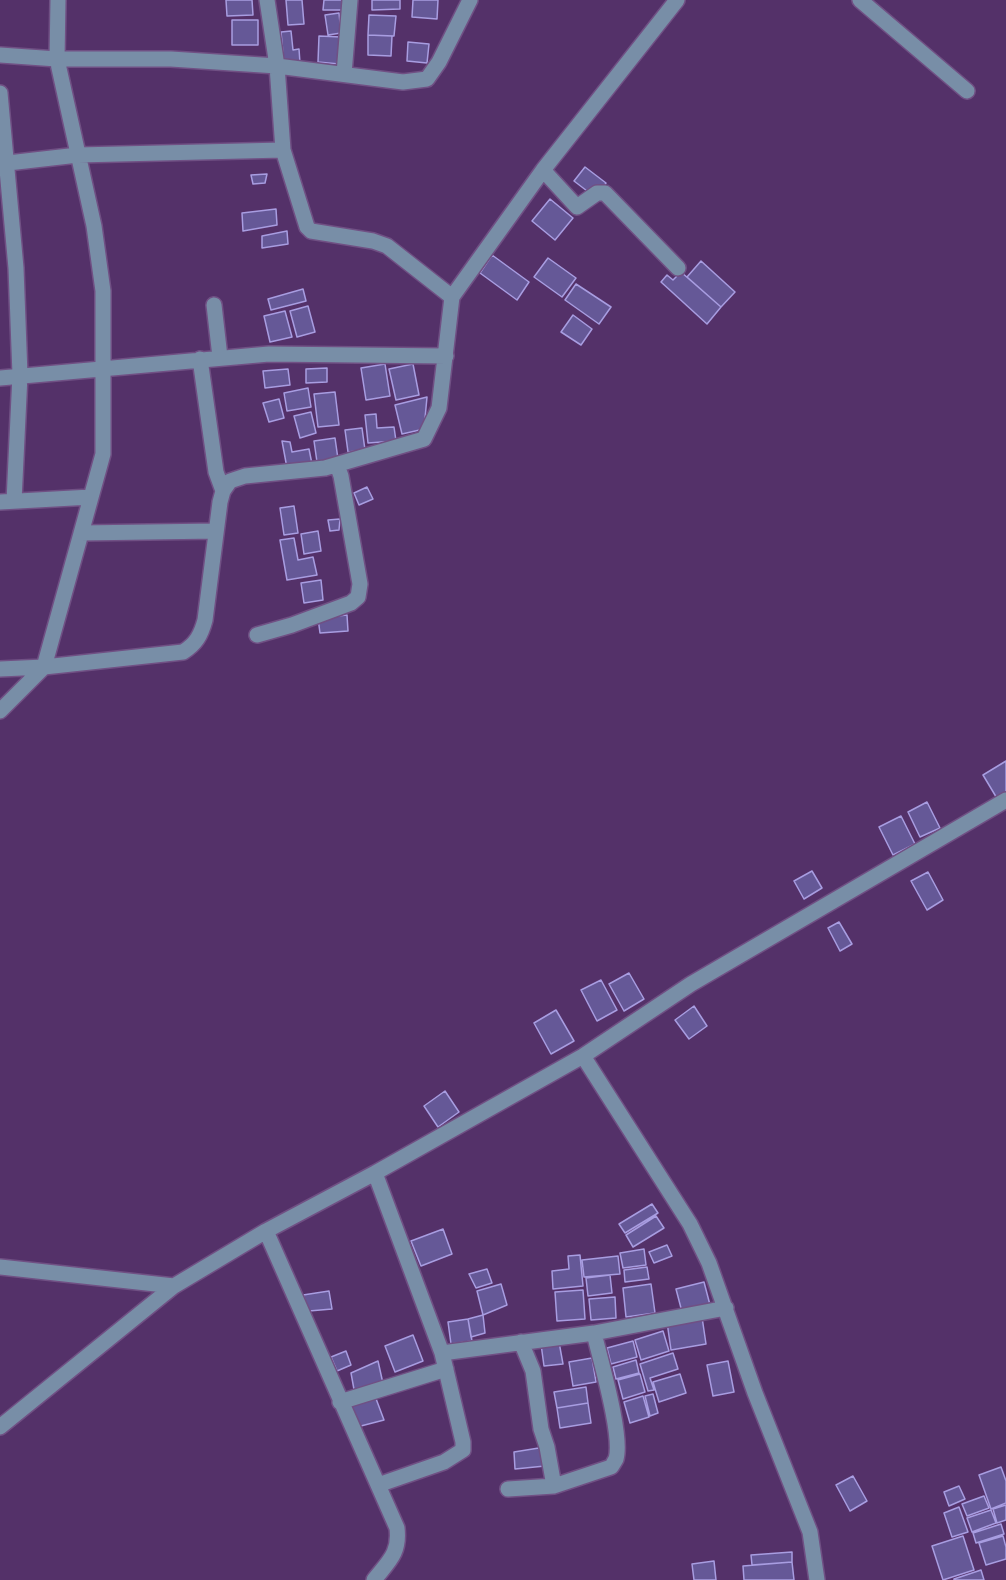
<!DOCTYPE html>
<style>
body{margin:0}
canvas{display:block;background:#543169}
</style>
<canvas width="1006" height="1580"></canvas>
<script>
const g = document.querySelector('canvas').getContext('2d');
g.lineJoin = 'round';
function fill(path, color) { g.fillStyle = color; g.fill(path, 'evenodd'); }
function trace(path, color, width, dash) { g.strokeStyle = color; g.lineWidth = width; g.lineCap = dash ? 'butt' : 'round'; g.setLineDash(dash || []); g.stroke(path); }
const building = new Path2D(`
 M226,0H252L253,15L227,16Z
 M286,0H302L304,24L288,25Z
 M324,0H346V10H323Z
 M372,0H400V9L372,10Z
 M413,0H438L437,19L412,17Z
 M339,13L341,33L328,35L325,15Z
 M369,15L396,16L394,36L368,35Z
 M232,20H258V45H232Z
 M291,31L293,50L299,49L300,63L284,64L281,32Z
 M368,35L392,36L391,56L368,55Z
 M319,36L341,37L339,64L318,62Z
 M408,42L429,44L427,63L407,61Z
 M585,167L606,183L600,192L591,194L574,181Z
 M267,174L265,183L253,184L251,175Z
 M550,199L573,218L555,240L532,221Z
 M276,209L277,225L243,231L242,213Z
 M287,231L288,244L262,248V236Z
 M492,255L529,282L517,300L480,273Z
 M548,258L576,278L562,297L534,277Z
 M701,261L735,292L721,307L687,277Z
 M681,272L721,307L707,324L661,282L667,275L673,280Z
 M576,284L611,307L599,324L565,300Z
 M303,289L306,301L271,310L268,299Z
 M308,306L315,332L297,337L290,311Z
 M285,311L292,337L270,342L264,316Z
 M573,315L592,329L581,345L561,332Z
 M385,364L390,396L366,400L361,368Z
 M413,364L419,395L396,400L389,369Z
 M327,368V382L306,383V369Z
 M288,369L290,385L265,388L263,371Z
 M308,388L311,407L287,411L284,393Z
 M335,392L339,425L318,427L314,394Z
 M427,397L424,429L402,434L395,405Z
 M279,399L284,418L269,422L263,403Z
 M311,412L316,433L300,438L294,416Z
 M376,414L377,428L394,427L396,441L368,443L365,415Z
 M362,428L365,450L348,452L345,430Z
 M335,438L338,459L317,462L314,441Z
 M282,441L290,442L292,452L309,449L312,464L287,468Z
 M367,487L373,499L359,505L354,493Z
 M294,506L298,533L284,535L280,508Z
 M340,519L339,530L330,531L328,520Z
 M318,531L321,551L304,554L301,534Z
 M294,538L298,560L313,557L317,575L287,580L280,540Z
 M321,580L323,600L304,603L301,583Z
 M347,615L348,631L320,633L318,618Z
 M1006,761V796L998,800L983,775Z
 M927,802L940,828L920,837L908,812Z
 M901,816L915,844L893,855L879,827Z
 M812,871L822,888L804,899L794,881Z
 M928,872L943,900L927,910L911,881Z
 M839,922L852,944L840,951L828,928Z
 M629,973L644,999L624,1011L609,984Z
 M601,980L617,1010L597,1021L581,990Z
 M694,1006L707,1026L689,1039L675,1020Z
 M556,1010L574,1041L551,1054L534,1023Z
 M445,1091L459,1112L438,1127L424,1106Z
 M652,1204L658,1213L625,1233L619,1224Z
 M656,1216L664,1228L633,1247L626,1235Z
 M443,1229L452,1254L421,1266L411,1241Z
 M667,1245L672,1256L654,1263L649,1252Z
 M644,1249L646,1265L623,1268L620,1253Z
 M580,1255L583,1286L553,1289L552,1271L569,1269L568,1256Z
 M618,1256L620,1274L584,1277L582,1260Z
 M647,1267L649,1279L625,1282L624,1270Z
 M487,1269L492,1283L476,1288L469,1274Z
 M610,1275L612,1293L588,1296L586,1278Z
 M704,1282L710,1305L682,1312L676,1289Z
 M501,1284L507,1305L483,1315L477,1291Z
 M651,1284L655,1313L626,1317L623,1288Z
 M583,1290L585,1319L557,1321L555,1292Z
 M329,1291L332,1309L309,1311L303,1295Z
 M615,1297L616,1318L591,1320L589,1299Z
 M483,1315L485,1333L471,1337L468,1319Z
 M702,1317L706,1344L671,1350L667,1322Z
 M468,1319L472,1341L451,1344L448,1322Z
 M663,1331L669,1351L641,1360L635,1340Z
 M413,1335L423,1361L395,1372L385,1346Z
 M633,1341L637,1357L611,1364L607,1348Z
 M559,1342L563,1364L544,1366L541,1344Z
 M346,1351L351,1365L337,1371L331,1357Z
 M673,1353L678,1369L650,1378L654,1390L648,1391L640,1364Z
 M592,1358L596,1382L573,1386L569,1362Z
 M636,1360L639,1373L616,1379L613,1367Z
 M378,1361L384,1388L355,1395L351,1373Z
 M728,1361L734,1392L713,1396L707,1365Z
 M640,1374L645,1392L623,1399L618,1380Z
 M680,1374L686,1393L659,1402L653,1382Z
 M586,1387L588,1403L557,1408L554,1392Z
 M653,1394L658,1413L650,1416L645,1396Z
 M375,1396L384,1420L357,1427L349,1404Z
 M643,1396L649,1417L630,1423L624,1402Z
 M588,1403L591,1423L560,1428L557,1408Z
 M545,1447V1466L515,1469L514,1452Z
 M1001,1467L1006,1481V1503L991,1509L979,1475Z
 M853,1476L867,1501L850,1511L836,1485Z
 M959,1486L965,1499L949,1506L944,1492Z
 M984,1496L989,1508L967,1516L962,1504Z
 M1006,1505V1520L997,1523L993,1509Z
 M959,1507L968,1532L952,1537L944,1513Z
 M991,1510L996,1523L972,1532L967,1518Z
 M1001,1524L1004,1534L976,1543L973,1533Z
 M963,1536L974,1570L943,1580L932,1546Z
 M1003,1536L1006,1547V1559L986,1565L979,1543Z
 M792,1552V1562L752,1565L751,1555Z
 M714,1561L716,1580H694L692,1564Z
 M792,1562L794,1580H744L743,1566Z
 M981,1570L984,1580H954V1579Z`);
fill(building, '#655897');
trace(building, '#a89de1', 1.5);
const minor = new Path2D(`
 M267,0L277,66L283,150L307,227L311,231L373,241L387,246L452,297
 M860,0L967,91
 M0,55L57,59H171L277,66L403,82L427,79L439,62L470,0
 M344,74L350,0
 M0,93L16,268L20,375L14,501
 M8,163L78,155L283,150
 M543,170L577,207L597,193H605L678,268
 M214,305L220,357
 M200,359L216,472L223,491
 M0,378L269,354L446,356
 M0,502L91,497
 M81,533L216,531
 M257,635L292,625L351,603L358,597L360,584L341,476L337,465
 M0,669L44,667L183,652C196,644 201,635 205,620L220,502L223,491L230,481L245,476L325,468L424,439L439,408L452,297L543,170L677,0
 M0,711L44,667L103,454V291L94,226L57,59L58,0
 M583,1056L690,1224L709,1263L755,1393L810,1532L817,1580
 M375,1173L442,1353L463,1442V1450L444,1462L378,1485
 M266,1231L397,1528C400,1553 389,1561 374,1580
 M0,1267L174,1286
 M521,1342L533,1371L541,1429L547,1447L554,1486
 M442,1353L594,1333L726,1308
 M340,1402L446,1369
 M0,1427L174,1286L266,1231L375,1173L583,1056L691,984L1006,800
 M508,1489L554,1486L611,1467C612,1466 616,1459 616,1459C623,1436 600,1359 594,1333`);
trace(minor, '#705084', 18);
trace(minor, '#788ea7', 15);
</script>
